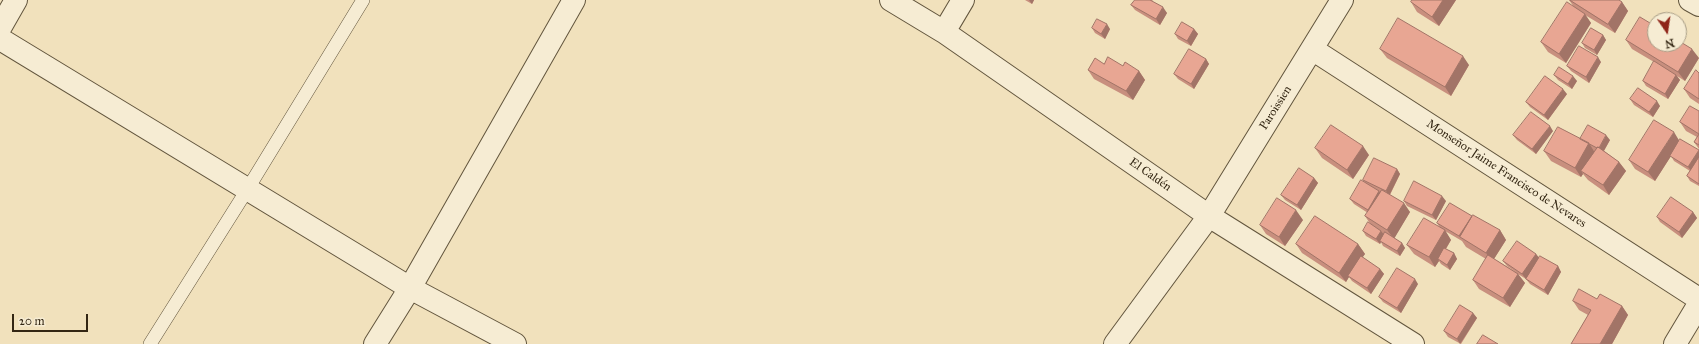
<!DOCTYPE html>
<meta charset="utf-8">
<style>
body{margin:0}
#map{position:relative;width:1699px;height:344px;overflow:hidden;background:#f1e1bc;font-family:"IM FELL Great Primer",serif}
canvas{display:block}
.north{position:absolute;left:1647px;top:12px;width:40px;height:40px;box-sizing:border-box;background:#f6ecd3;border:1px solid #a89d86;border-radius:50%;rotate:167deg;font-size:11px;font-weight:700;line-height:16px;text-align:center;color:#332613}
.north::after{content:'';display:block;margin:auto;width:14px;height:18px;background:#8f2418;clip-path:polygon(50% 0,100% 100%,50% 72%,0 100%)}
.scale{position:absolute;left:12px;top:314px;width:76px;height:18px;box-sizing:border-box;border:2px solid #332613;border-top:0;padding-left:5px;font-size:12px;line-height:14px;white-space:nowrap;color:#332613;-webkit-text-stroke:3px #f6ecd3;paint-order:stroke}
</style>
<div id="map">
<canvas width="1699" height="344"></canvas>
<div class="north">N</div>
<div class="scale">20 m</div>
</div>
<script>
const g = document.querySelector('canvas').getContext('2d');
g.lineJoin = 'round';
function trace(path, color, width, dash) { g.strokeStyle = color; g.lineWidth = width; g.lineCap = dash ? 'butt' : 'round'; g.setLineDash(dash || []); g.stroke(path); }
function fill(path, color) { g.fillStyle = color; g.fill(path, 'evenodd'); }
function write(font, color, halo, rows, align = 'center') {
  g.font = font + ' "IM FELL Great Primer",serif'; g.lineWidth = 3; g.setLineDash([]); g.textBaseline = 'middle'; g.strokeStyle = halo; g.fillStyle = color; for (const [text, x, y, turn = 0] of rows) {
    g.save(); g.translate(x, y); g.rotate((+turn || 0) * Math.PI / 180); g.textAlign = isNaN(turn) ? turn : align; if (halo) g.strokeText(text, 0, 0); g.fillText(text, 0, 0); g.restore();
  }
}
const service = new Path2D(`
 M150,344L247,190L363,0`);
const minor = new Path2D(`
 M891,0L944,32L1209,216L1413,344
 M1690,0L1699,5
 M0,28L16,0
 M944,32L963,0
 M0,39L410,288L515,344
 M1312,49L1699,299
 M375,344L410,288L574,0
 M1115,344L1209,216L1342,0
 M1675,344L1699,304`);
trace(service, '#62553d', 14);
trace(minor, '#62553d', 24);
trace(service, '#f6ecd3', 13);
trace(minor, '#f6ecd3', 22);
fill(new Path2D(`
 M1025,0H1034L1032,4Z
 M1135,0H1153L1152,1L1167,13L1160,25L1135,10L1131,5Z
 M1456,0L1439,26L1417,12L1411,2Z
 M1569,0H1619L1622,2L1628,11L1615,33L1585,15L1591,23L1566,63L1548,52L1541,42L1574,7Z
 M1092,28L1110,29L1105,39L1095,33Z
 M1194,29L1198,34L1191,46L1178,39L1175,34Z
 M1603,35L1606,40L1597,55L1585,48L1582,43Z
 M1626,40L1699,58L1685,81L1677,76L1680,80L1668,99L1646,86L1643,81L1654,62L1632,49Z
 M1380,49L1469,65L1451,96L1387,58Z
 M1206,59L1209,64L1194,89L1178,79L1174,74Z
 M1601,62L1589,83L1571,71L1567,66Z
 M1104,64L1123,66L1139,71L1145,80L1133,100L1094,79L1088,70Z
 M1699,73V104L1690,98L1684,89Z
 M1554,75L1577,81L1572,89L1558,80Z
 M1567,94L1548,120L1530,107L1526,102Z
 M1630,99L1660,106L1653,117L1634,105Z
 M1699,111V149L1694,142L1697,137L1686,131L1680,122Z
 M1553,131L1536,154L1517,140L1513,135Z
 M1580,139L1610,140L1604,151L1619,162L1626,171L1609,195L1588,180L1583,174L1581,177L1551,161L1544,151Z
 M1679,141L1699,151V186L1690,181L1687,176L1690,171L1674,161L1671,156L1655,181L1635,169L1629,160Z
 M1315,148L1369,155L1353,179L1322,158Z
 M1397,169L1400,174L1390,195L1410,212L1394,238L1402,243L1405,248L1400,256L1383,246L1381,242L1380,244L1366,236L1363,231L1371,225L1365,216L1368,213L1354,204L1350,199L1365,183L1363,180Z
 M1314,178L1318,183L1301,210L1285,200L1281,195Z
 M1404,201H1446L1436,220L1407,206Z
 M1693,212L1697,218L1682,238L1660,222L1657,217Z
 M1472,217L1500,230L1506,240L1494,259L1516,272L1507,266L1503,261L1536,254L1539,258L1558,266L1561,272L1548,295L1530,284L1526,279L1518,274L1525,283L1510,307L1479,289L1473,280L1486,259L1466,247L1462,241L1445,231L1451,240L1446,249L1454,253L1457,259L1450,270L1441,264L1439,261L1435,267L1414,254L1407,245L1440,228L1437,223Z
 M1303,220L1285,246L1266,234L1260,225Z
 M1296,244H1358L1365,254L1362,257L1380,269L1384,274L1371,294L1352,281L1349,277L1346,282L1302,253Z
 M1418,284L1401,313L1383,302L1379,297Z
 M1597,299L1622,306L1628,315L1612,344H1571L1588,315L1579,310L1573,301Z
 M1473,313L1477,318L1461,344L1448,337L1444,331Z`), '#c88f7e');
fill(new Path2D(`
 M1029,0H1034L1032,4Z
 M1443,0H1456L1439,26L1432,17Z
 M1622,2L1628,11L1615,33L1608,24Z
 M1163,7L1167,13L1160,25L1156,19Z
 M1585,14L1591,23L1566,63L1559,54Z
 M1107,24L1110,29L1105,39L1101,34Z
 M1194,29L1198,34L1191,46L1187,41Z
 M1603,35L1606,40L1597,55L1594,50Z
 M1692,49L1699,58L1685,81L1678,72Z
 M1463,56L1469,65L1451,96L1445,87Z
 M1598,57L1601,62L1589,83L1586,77Z
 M1206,59L1209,64L1194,89L1191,84Z
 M1139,71L1145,80L1133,100L1126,91Z
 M1676,75L1680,80L1668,99L1665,94Z
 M1573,76L1577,81L1572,89L1568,84Z
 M1563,89L1567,94L1548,120L1544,115Z
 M1657,101L1660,106L1653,117L1649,112Z
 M1550,126L1553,131L1536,154L1532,149Z
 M1674,132L1680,142L1655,181L1648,172Z
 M1606,135L1610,140L1602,154L1599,149Z
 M1589,143L1595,153L1581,171L1583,174L1581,177L1575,168Z
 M1363,146L1369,155L1353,179L1347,170Z
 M1699,150V160L1692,172L1688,167Z
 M1619,162L1626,171L1609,195L1603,185Z
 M1397,169L1400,174L1389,196L1386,191Z
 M1314,178L1318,183L1301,210L1297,205Z
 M1379,191L1383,197L1372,215L1368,210Z
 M1442,196L1446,201L1436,220L1432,215Z
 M1404,203L1410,212L1394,239L1387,230Z
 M1296,210L1303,220L1285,246L1279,237Z
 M1693,212L1697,218L1682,238L1679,232Z
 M1472,216L1475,221L1460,237L1459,236Z
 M1445,230L1451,240L1439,260L1438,259L1439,261L1435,267L1429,257Z
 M1500,230L1506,240L1492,262L1486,253Z
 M1381,231L1385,236L1380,241L1381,242L1380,244L1376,239Z
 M1402,243L1405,248L1400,256L1397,251Z
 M1358,244L1365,254L1349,277L1348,276L1349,277L1346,282L1339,273Z
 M1454,253L1457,259L1450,270L1447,265Z
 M1536,254L1540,259L1526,279L1522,274Z
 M1558,266L1561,272L1548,295L1544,290Z
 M1380,269L1384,274L1371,294L1367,288Z
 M1518,274L1525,283L1510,307L1503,298Z
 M1415,279L1418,284L1401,313L1397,308Z
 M1622,306L1628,315L1612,344H1600Z
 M1473,313L1477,318L1460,344L1457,339Z`), '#a27467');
const building = new Path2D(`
 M1135,0H1150L1163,7L1156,19L1131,5Z
 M1412,0H1443L1432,17L1411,2Z
 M1570,0H1619L1622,2L1608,24Z
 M1567,2L1585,14L1559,54L1541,42Z
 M1640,17L1655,26V44H1679V41L1692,49L1678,72L1626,40Z
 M1398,18L1463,56L1445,87L1380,49Z
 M1097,19L1107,24L1101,34L1092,28Z
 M1182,22L1194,29L1187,41L1175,34Z
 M1591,28L1603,35L1594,50L1582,43Z
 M1579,46L1598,57L1586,77L1567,66Z
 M1189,49L1206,59L1191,84L1174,74Z
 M1108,57L1123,66L1125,62L1139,71L1126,91L1088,70L1095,58L1104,64Z
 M1654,61L1676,75L1665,94L1643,81Z
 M1559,67L1573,76L1568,84L1554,75Z
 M1696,70L1699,73V99L1684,89Z
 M1545,76L1563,89L1544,115L1526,102Z
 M1638,88L1657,101L1649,112L1630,99Z
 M1690,106L1699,111V145L1694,142L1699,134L1680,122Z
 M1531,112L1550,126L1532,149L1513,135Z
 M1654,120L1674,132L1648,172L1629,160Z
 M1331,125L1363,146L1347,170L1315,148Z
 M1588,125L1606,135L1599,148L1598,147L1597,148L1580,139Z
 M1558,127L1589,143L1575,168L1544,151Z
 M1680,139L1699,150L1688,167L1670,156Z
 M1598,147L1619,162L1603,185L1581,171Z
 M1699,157V184L1687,176Z
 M1374,158L1397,169L1386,191L1363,180Z
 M1299,168L1314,178L1297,205L1281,195Z
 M1361,180L1379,191L1368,210L1350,199Z
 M1414,181L1442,196L1432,215L1404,201Z
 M1382,190L1404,203L1387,230L1365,216Z
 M1671,197L1693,212L1679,232L1657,217Z
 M1277,198L1296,210L1279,237L1260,225Z
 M1450,203L1472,216L1459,236L1437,223Z
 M1473,215L1500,230L1486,253L1460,237Z
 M1315,216L1358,244L1339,273L1296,244Z
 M1424,218L1445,230L1429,257L1407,245Z
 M1368,222L1381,231L1376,239L1363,231Z
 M1385,232L1402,243L1397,251L1380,241Z
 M1517,241L1536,254L1522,274L1503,261Z
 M1444,248L1454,253L1447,265L1438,259Z
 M1488,255L1518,274L1503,298L1473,280Z
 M1361,256L1380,269L1367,288L1348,276Z
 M1540,256L1558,266L1544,290L1526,279Z
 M1397,268L1415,279L1397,308L1379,297Z
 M1579,289L1597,299L1600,294L1622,306L1600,344H1571L1591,310L1573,301Z
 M1460,305L1473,313L1457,339L1444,331Z
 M1483,335L1498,344H1477Z`);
fill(building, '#e8a693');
trace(building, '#a27467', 1);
write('12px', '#332613', '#f6ecd3', [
 ["Paroissien",1276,108,-58],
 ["Monseñor Jaime Francisco de Nevares",1506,174,33],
 ["El Caldén",1150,175,35]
]);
</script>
